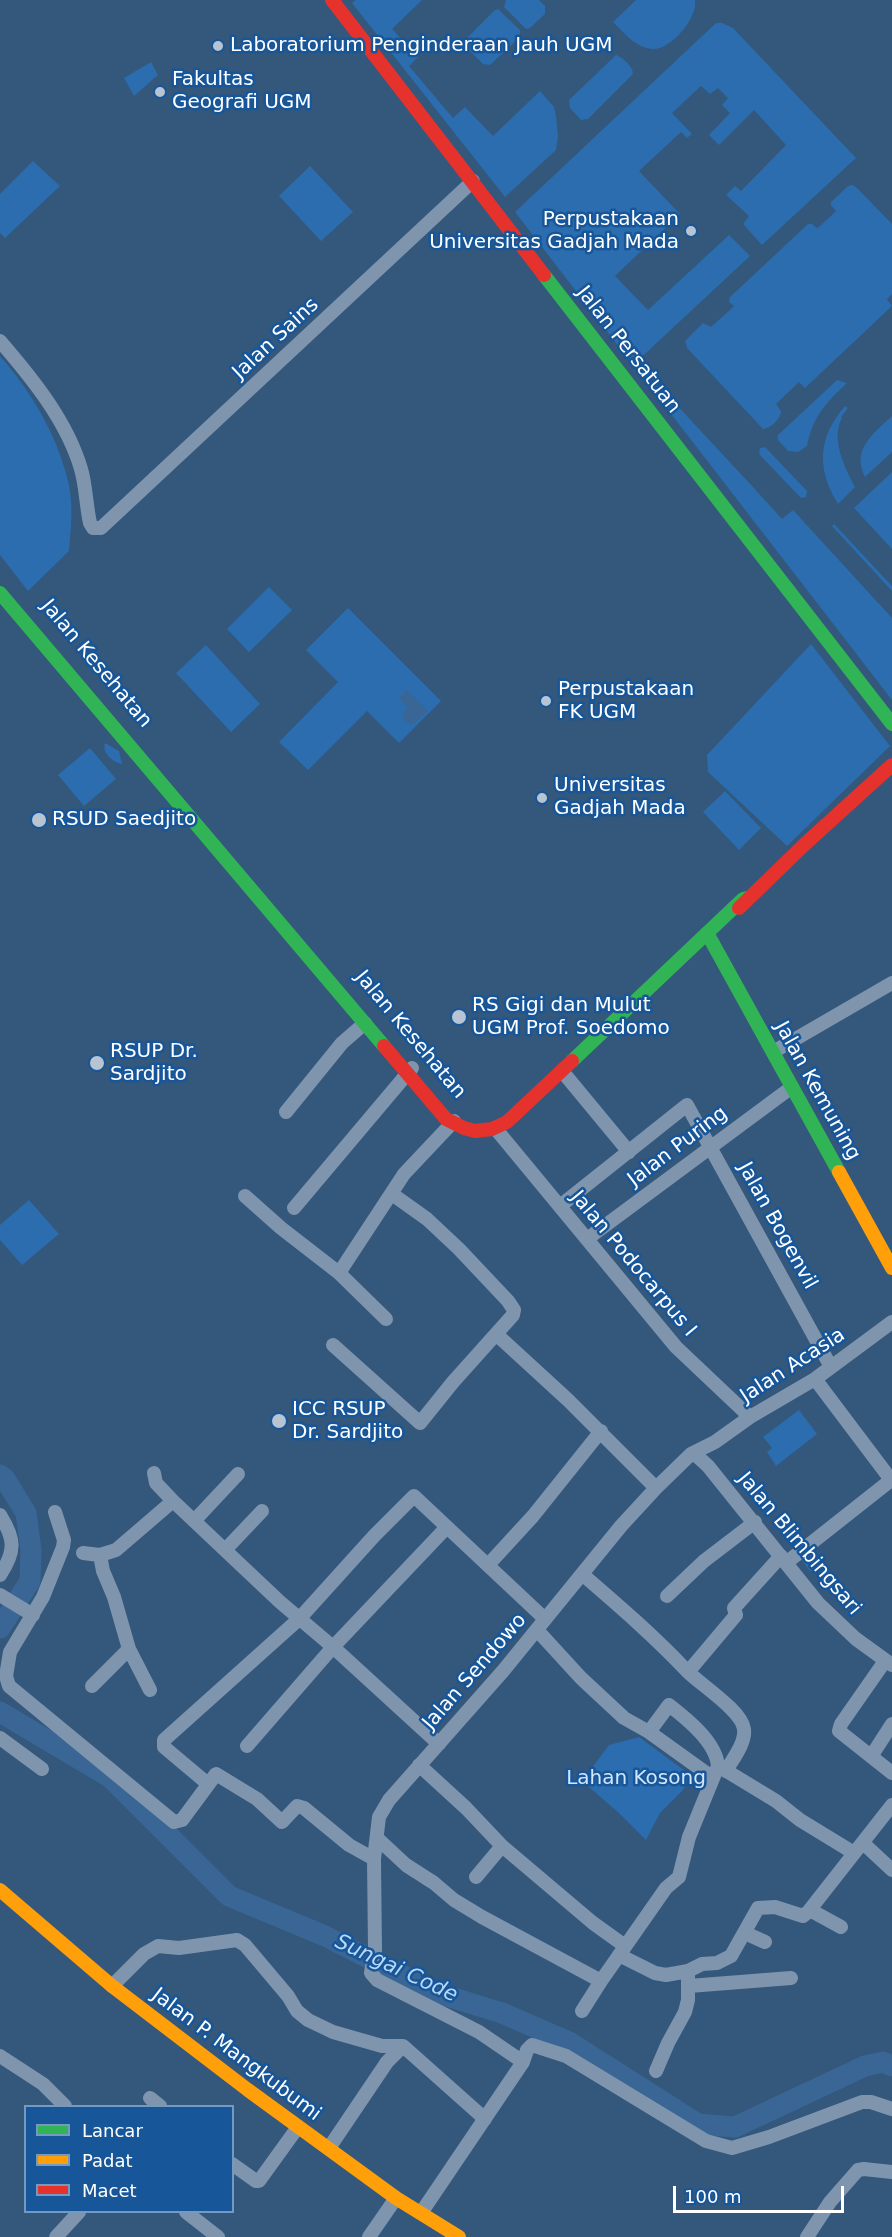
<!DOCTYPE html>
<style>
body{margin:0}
#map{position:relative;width:892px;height:2237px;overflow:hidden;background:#34577c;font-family:"DejaVu Sans",sans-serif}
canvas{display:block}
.legend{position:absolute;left:24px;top:2105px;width:210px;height:108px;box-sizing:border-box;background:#175699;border:2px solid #749ac2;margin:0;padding:8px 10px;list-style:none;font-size:18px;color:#fff}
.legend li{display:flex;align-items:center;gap:12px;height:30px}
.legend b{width:30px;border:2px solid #749ac2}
.scale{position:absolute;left:673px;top:2186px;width:171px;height:27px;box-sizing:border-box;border:3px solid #fff;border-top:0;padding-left:8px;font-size:18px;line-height:21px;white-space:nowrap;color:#fff;-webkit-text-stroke:4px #175699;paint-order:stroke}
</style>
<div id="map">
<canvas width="892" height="2237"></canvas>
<ul class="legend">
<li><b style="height:8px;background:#30b455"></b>Lancar</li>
<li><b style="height:8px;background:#ff9f0a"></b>Padat</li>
<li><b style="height:8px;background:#e5322d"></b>Macet</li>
</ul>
<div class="scale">100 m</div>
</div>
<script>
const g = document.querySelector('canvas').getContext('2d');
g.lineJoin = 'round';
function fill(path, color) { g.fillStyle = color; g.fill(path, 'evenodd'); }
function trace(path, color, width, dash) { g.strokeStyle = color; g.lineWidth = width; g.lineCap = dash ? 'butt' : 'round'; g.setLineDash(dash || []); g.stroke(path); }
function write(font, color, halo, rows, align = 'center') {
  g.font = font + ' "DejaVu Sans",sans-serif'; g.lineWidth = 5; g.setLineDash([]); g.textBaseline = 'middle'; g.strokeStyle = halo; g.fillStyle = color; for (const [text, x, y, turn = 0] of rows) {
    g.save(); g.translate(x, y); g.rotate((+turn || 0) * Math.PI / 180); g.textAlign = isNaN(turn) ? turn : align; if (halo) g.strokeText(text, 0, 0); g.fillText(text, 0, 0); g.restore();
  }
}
fill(new Path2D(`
 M356,0H422L392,29L418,57L409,66L453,118L465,107L493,136L540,91L554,107L556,116L558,136L556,150L505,197L352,3Z
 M506,0H539L545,6V14L530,28L526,29L504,7Z
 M636,0H695C698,18 670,51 652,49C635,47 624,33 613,22Z
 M498,9L520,30V37L490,65L483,64L464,45V41L495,10Z
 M716,23H722L733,28L856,158L762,245L743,224L749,216L726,195L735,186L741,191L786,145L754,110L719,145L709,135L730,113L722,105L728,98L718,88L710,94L701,86L672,113L692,134L687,138L681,132L639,171L680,214L615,276L648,310L729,235L750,256L633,365L515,212Z
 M616,55C623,58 633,66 633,74L588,119L581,120L570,108L569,100Z
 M151,62L158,75L134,96L124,78Z
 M33,161L60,186L5,238L0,233V194Z
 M310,166L353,212L321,241L279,196Z
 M853,185L857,188L892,224V294L887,299L892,306L805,388L799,382L776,404L781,411C781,419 771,428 763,429L687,348L685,341L703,323L711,327L731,309L734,306L729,302L730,297L808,224H812L817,228L819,227L836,211L831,205V202L848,186Z
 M0,356C30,390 56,433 67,477C74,501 71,527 69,551L28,591L0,555Z
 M837,380L847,383C825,404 813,416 807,446L798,452L788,451L778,440V435Z
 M657,383C698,429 741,473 782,519L793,510L892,618V700L651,388Z
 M845,406L848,408L841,417L842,418C831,437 843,465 855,487L838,504C816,468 818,437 845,406Z
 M892,416V452L865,477C851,449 874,433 892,416Z
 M765,447L807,491L806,497L801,498L759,454L760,448Z
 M892,472V549L854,508Z
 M834,524L892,586V591L832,526Z
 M269,587L292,610L249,652L227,629Z
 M348,608L441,701L399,743L367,711L308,770L279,742L338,682L306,650Z
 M811,644L890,746L787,846L708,772L707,755Z
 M206,645L260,704L231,732L176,673Z
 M105,743L119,751L122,764C112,762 102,753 105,743Z
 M90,748L116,779L84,806L58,775Z
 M725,791L761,828L739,850L703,812Z
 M29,1200L59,1234L22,1265L0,1240V1225Z
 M799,1410L817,1434L776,1466L767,1452L772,1448L763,1437Z
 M813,1550L818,1555L815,1558L822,1566L813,1572L809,1570L802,1560L803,1556Z
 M639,1737L692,1776L682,1791L660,1813L646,1840L619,1813L582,1781L609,1745Z`), '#2b6dae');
fill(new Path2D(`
 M407,690L428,711L413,724L405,722L402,713L408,708L399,698Z`), '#3a6695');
trace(new Path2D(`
 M0,1475L5,1479L26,1513L31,1550L30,1581L0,1628
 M0,1712L111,1778L229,1896L325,1936L437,1993L502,2013L571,2043L698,2124L735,2127L865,2066L883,2062L892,2066`), '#3a6695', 21);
trace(new Path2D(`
 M0,341C32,378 67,421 81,469C86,486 86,505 90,523L93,528H101L473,181
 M773,1052L892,983
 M562,1071L629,1152
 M286,1112L342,1043L365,1023
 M495,1128L676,1347L750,1417
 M245,1196L281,1228L339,1273L386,1319
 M560,1206L687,1105L831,1367
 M294,1208L412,1068
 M587,1239L792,1087
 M339,1273L404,1174L454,1121
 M496,1334L568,1400L656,1488
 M333,1345L420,1423L453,1382L513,1315L514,1310L508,1301L459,1249L427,1219L392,1194
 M815,1379L892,1481
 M691,1454L697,1456L708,1466L818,1603L856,1639L892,1665
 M154,1473L156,1483L173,1501L280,1602L333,1647L439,1744
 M55,1512L64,1540L63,1547L43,1597L10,1652L6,1676L9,1686L174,1822L182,1820L216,1774L257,1799L282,1822L297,1806L304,1808L349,1845L374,1859
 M0,1515C15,1539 16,1551 0,1575
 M194,1521L238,1474
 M225,1550L262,1511
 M83,1553L100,1555L116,1550L173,1501
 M100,1555L103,1571L114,1597L129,1649L150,1690
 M786,1563L891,1480
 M488,1565L533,1516L601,1431
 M582,1574C618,1605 654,1636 687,1671C701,1685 742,1711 744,1729C746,1743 732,1760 726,1771
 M0,1595L33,1615
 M667,1596L704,1561L755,1522
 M537,1630L581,1678L624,1718L649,1732L713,1778
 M885,1661L841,1724L839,1731L892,1773
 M688,1672L736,1615L734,1608L781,1556
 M92,1686L129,1649
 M0,1738L42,1769
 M247,1746L333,1647L446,1528
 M872,1755L892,1724
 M419,1765L466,1808L502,1846L593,1923L625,1946
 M720,1767L776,1801L800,1820L854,1853
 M208,1784L164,1747V1740L299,1619L374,1536L414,1496L545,1619
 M377,1838L406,1865L434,1883L454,1900L482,1917L601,1981
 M863,1843L892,1870
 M476,1877L502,1846
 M810,1910L841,1927
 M745,1933L765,1942
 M619,1955L655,1973L666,1975L688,1971L702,1964L717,1963L731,1956L758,1908L775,1907L803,1916L808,1912L892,1805
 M112,1986L144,1954L158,1946L179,1948L237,1940L245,1945L288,1996L297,2011L308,2020L333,2032L382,2046H403L485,2119
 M689,1986L791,1978
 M582,2011L601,1981L666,1888L679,1877L689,1837L718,1766C716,1742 687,1719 669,1705L649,1732
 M0,2056L43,2084L65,2106
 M523,2062L479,2032L377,1980L371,1973L375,1950L374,1859L379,1817L389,1800L503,1671L621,1526L656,1488L691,1454L715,1442L750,1417L815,1379L892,1322
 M656,2071L668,2043L685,2012L688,2000V1971
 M150,2098L160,2106
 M329,2148L387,2062L403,2046
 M232,2164L256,2181H259L298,2127
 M186,2212L218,2237
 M421,2213L523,2062L527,2050L532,2045L566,2056L706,2141L732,2148L769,2137L862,2102H871L892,2109
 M56,2237L79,2212
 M369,2237L396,2198
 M807,2237L830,2202L858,2170L864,2169L892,2172`), '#7f95ae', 14);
trace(new Path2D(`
 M544,275L892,724
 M0,593L384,1046
 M707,933L839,1172
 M572,1061L743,899L747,898`), '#30b455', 14);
trace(new Path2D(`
 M839,1172L892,1268
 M0,1890L112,1986L248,2090L396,2198L459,2237`), '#ff9f0a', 14);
trace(new Path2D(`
 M332,0L544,275
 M739,908L805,844L892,765
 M384,1046L446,1119L464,1128L475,1131L492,1129L507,1122L572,1061`), '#e5322d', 14);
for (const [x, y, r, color] of [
 [218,46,6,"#b8c4d1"],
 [160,92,6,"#b8c4d1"],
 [691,231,6,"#b8c4d1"],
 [546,701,6,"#b8c4d1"],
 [542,798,6,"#b8c4d1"],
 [39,820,8,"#b8c4d1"],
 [459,1017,8,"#b8c4d1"],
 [97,1063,8,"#b8c4d1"],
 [279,1421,8,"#b8c4d1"]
]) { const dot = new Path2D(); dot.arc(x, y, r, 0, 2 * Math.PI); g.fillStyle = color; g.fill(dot); trace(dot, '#175699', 2); }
write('20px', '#fff', '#175699', [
 ["Laboratorium Penginderaan Jauh UGM",230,46],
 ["Fakultas",172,80],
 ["Geografi UGM",172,103],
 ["Perpustakaan",679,220,"right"],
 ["Universitas Gadjah Mada",679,243,"right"],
 ["Perpustakaan",558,690],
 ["FK UGM",558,713],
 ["Universitas",554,786],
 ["Gadjah Mada",554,809],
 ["RSUD Saedjito",52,820],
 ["RS Gigi dan Mulut",472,1006],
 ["UGM Prof. Soedomo",472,1029],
 ["RSUP Dr.",110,1052],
 ["Sardjito",110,1075],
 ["ICC RSUP",292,1410],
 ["Dr. Sardjito",292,1433]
], 'left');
write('20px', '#fff', '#175699', [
 ["Jalan Sains",276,339,-43],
 ["Jalan Persatuan",628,350,52],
 ["Jalan Kesehatan",96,664,50],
 ["Jalan Kesehatan",410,1035,50],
 ["Jalan Kemuning",817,1091,61],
 ["Jalan Puring",678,1147,-37],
 ["Jalan Bogenvil",777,1226,61],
 ["Jalan Podocarpus I",633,1264,50],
 ["Jalan Acasia",793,1366,-33],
 ["Jalan Blimbingsari",799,1544,50],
 ["Jalan Sendowo",475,1672,-49],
 ["Jalan P. Mangkubumi",236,2055,37]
]);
write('20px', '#d3e7fc', '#175699', [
 ["Lahan Kosong",636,1779]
]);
write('italic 21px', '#b8d8f8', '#175699', [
 ["Sungai Code",396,1969,25]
]);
</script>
